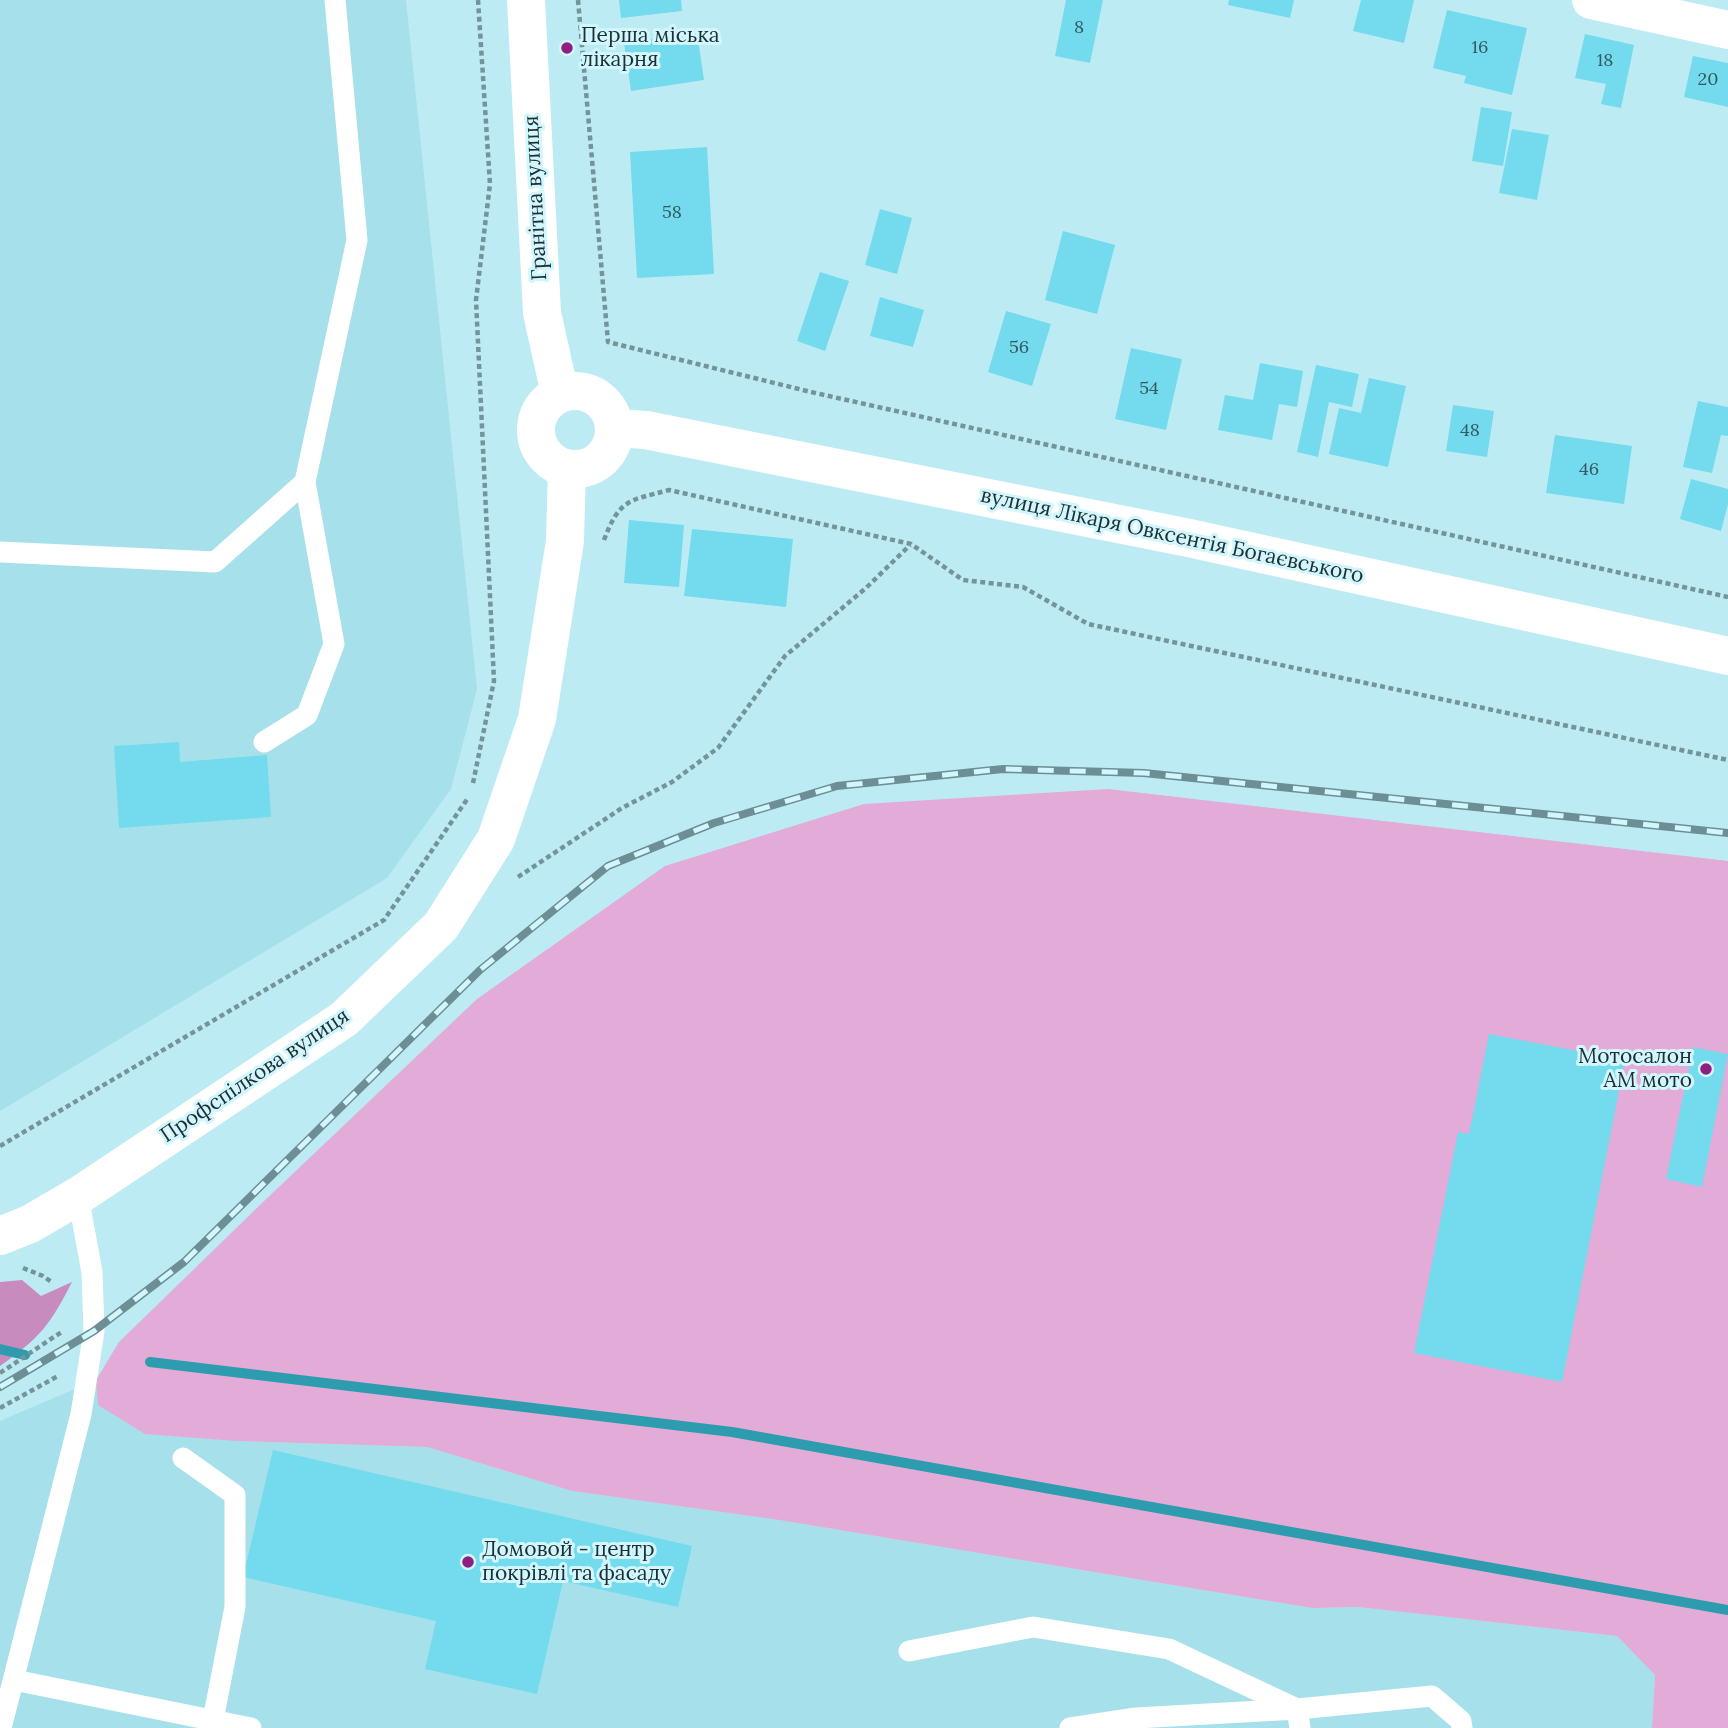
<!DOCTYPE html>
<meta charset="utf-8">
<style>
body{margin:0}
canvas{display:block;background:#bcebf4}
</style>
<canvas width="1728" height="1728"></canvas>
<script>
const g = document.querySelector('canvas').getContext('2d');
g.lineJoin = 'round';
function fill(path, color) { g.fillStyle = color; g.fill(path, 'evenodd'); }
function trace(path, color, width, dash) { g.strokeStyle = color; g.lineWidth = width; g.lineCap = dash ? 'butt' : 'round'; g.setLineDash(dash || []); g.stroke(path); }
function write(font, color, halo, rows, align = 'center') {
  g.font = font + ' Lora,serif'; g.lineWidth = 6; g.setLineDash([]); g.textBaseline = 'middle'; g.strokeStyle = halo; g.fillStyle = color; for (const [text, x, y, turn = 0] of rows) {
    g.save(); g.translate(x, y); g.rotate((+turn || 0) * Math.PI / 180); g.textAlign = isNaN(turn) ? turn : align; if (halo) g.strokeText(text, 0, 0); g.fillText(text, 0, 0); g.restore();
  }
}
fill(new Path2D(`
 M0,0H406L477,689L451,789L387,878L0,1111Z
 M96,1380L237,1441L427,1447L572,1491L779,1520L1312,1608L1358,1607L1617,1636L1655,1675L1652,1728H0V1421Z`), '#a6e0ea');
fill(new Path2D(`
 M1108,789L1728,861V1728H1652L1655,1675L1617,1636L1358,1607L1312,1608L779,1520L572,1491L427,1447L237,1441L145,1434L98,1405L96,1380L119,1342L262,1203L477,999L665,866L864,804Z`), '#e3abd8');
fill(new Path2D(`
 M22,1280L41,1296L72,1282C50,1325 40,1338 0,1366V1282Z`), '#c88bbd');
trace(new Path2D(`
 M0,1349L25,1355
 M150,1362L732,1432L1728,1610`), '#2c9cae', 10);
fill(new Path2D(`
 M619,0H681L682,11L621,18Z
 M1066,0H1103L1090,63L1055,56Z
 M1229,0H1294L1290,18L1228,5Z
 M1361,0H1414L1404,43L1353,31Z
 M1447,10L1527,28L1512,95L1464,83L1466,76L1433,68Z
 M697,33L704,80L631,91L624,43Z
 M1585,34L1634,45L1621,108L1601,104L1606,84L1575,78Z
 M1693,56L1728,63V107L1684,97Z
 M1481,107L1512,112L1503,166L1472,161Z
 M1512,129L1549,135L1537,200L1499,193Z
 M707,147L714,274L637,278L630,152Z
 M880,209L912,218L897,274L865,265Z
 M1063,231L1115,245L1097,314L1045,300Z
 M820,272L849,281L825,351L797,341Z
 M880,297L924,310L913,347L870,336Z
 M1006,311L1051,324L1032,386L988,372Z
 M1131,348L1182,359L1166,430L1115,419Z
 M1260,363L1303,371L1297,407L1279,404L1272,440L1218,430L1225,395L1253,400Z
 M1316,365L1359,374L1352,407L1329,402L1318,457L1297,452Z
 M1369,378L1406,386L1388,467L1329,454L1339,408L1361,413Z
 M1698,401L1728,407V436L1721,435L1712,473L1683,467Z
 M1453,405L1494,411L1487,457L1446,451Z
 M1555,435L1632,446L1624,504L1546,493Z
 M1691,479L1728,489V504L1721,531L1680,519Z
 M629,520L684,525L679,587L624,583Z
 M692,529L793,539L786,607L684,596Z
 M179,742L180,762L267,755L271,817L119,828L114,746Z
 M1489,1034L1625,1060L1562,1382L1414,1353L1458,1132L1469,1134Z
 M1693,1047L1728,1054L1702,1187L1666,1179Z
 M273,1450L692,1546L678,1607L563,1581L537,1694L425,1669L436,1621L243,1577Z`), '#73dbed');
trace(new Path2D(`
 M578,0L608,342L811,392L1728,597
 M604,540C620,498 629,501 669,490L911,544L963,580L1023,587L1088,624L1728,760
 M473,783L494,681L476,300L490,184L478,0
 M518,877L622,808L672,782L718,748L785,656L866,588L910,545
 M0,1146L384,920L468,798
 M23,1268L43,1276L53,1283
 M0,1373L63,1331
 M0,1408L58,1376`), '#72949a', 4.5, [5, 3.5]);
trace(new Path2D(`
 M0,552L215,562L305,482L357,240L335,0
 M264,742L307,715L334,644L305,482
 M183,1458L235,1495V1607L213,1720
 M909,1651L1033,1627L1169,1649L1297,1709L1432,1696L1461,1721L1462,1728
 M14,1680L251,1728
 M1,1728L81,1414L94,1331L92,1272L78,1196
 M1070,1728L1136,1718L1297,1709L1300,1728`), '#fff', 21);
trace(new Path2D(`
 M1591,0L1728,30`), '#fff', 38);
trace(new Path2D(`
 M526,0L542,313L560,394
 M536 430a39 39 0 1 1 78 0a39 39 0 1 1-78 0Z
 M614,428L646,430L1189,538L1728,656
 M0,1236L30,1224L78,1196L344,1019L441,926L496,839L537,719L565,541L567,468`), '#fff', 38);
const rail = new Path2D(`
 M0,1387L94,1331L184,1262L480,970L608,866L714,823L837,786L1003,769L1144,773L1728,833`);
trace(rail, '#6d8e95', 8);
trace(rail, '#d1f6fd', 5, [16]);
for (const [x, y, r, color] of [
 [567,48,7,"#8e1f81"],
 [1706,1069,7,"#8e1f81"],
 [468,1562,7,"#8e1f81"]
]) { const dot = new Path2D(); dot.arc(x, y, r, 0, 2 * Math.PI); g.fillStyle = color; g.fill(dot); trace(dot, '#d1f6fd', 2.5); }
write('18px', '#325a62', null, [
 ["8",1079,28],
 ["16",1480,48],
 ["18",1605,61],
 ["20",1708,80],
 ["58",672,213],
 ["56",1019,348],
 ["54",1149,389],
 ["48",1470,431],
 ["46",1589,470]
]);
write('21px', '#1d2f33', '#d1f6fd', [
 ["Перша міська",581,36],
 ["лікарня",581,60],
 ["Мотосалон",1692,1057,"right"],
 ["АМ мото",1692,1081,"right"],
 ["Домовой - центр",482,1550],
 ["покрівлі та фасаду",482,1574]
], 'left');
write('21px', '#1d2f33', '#d1f6fd', [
 ["Гранітна вулиця",536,198,-93],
 ["вулиця Лікаря Овксентія Богаєвського",1172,536,12],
 ["Профспілкова вулиця",255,1076,-34]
]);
</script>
